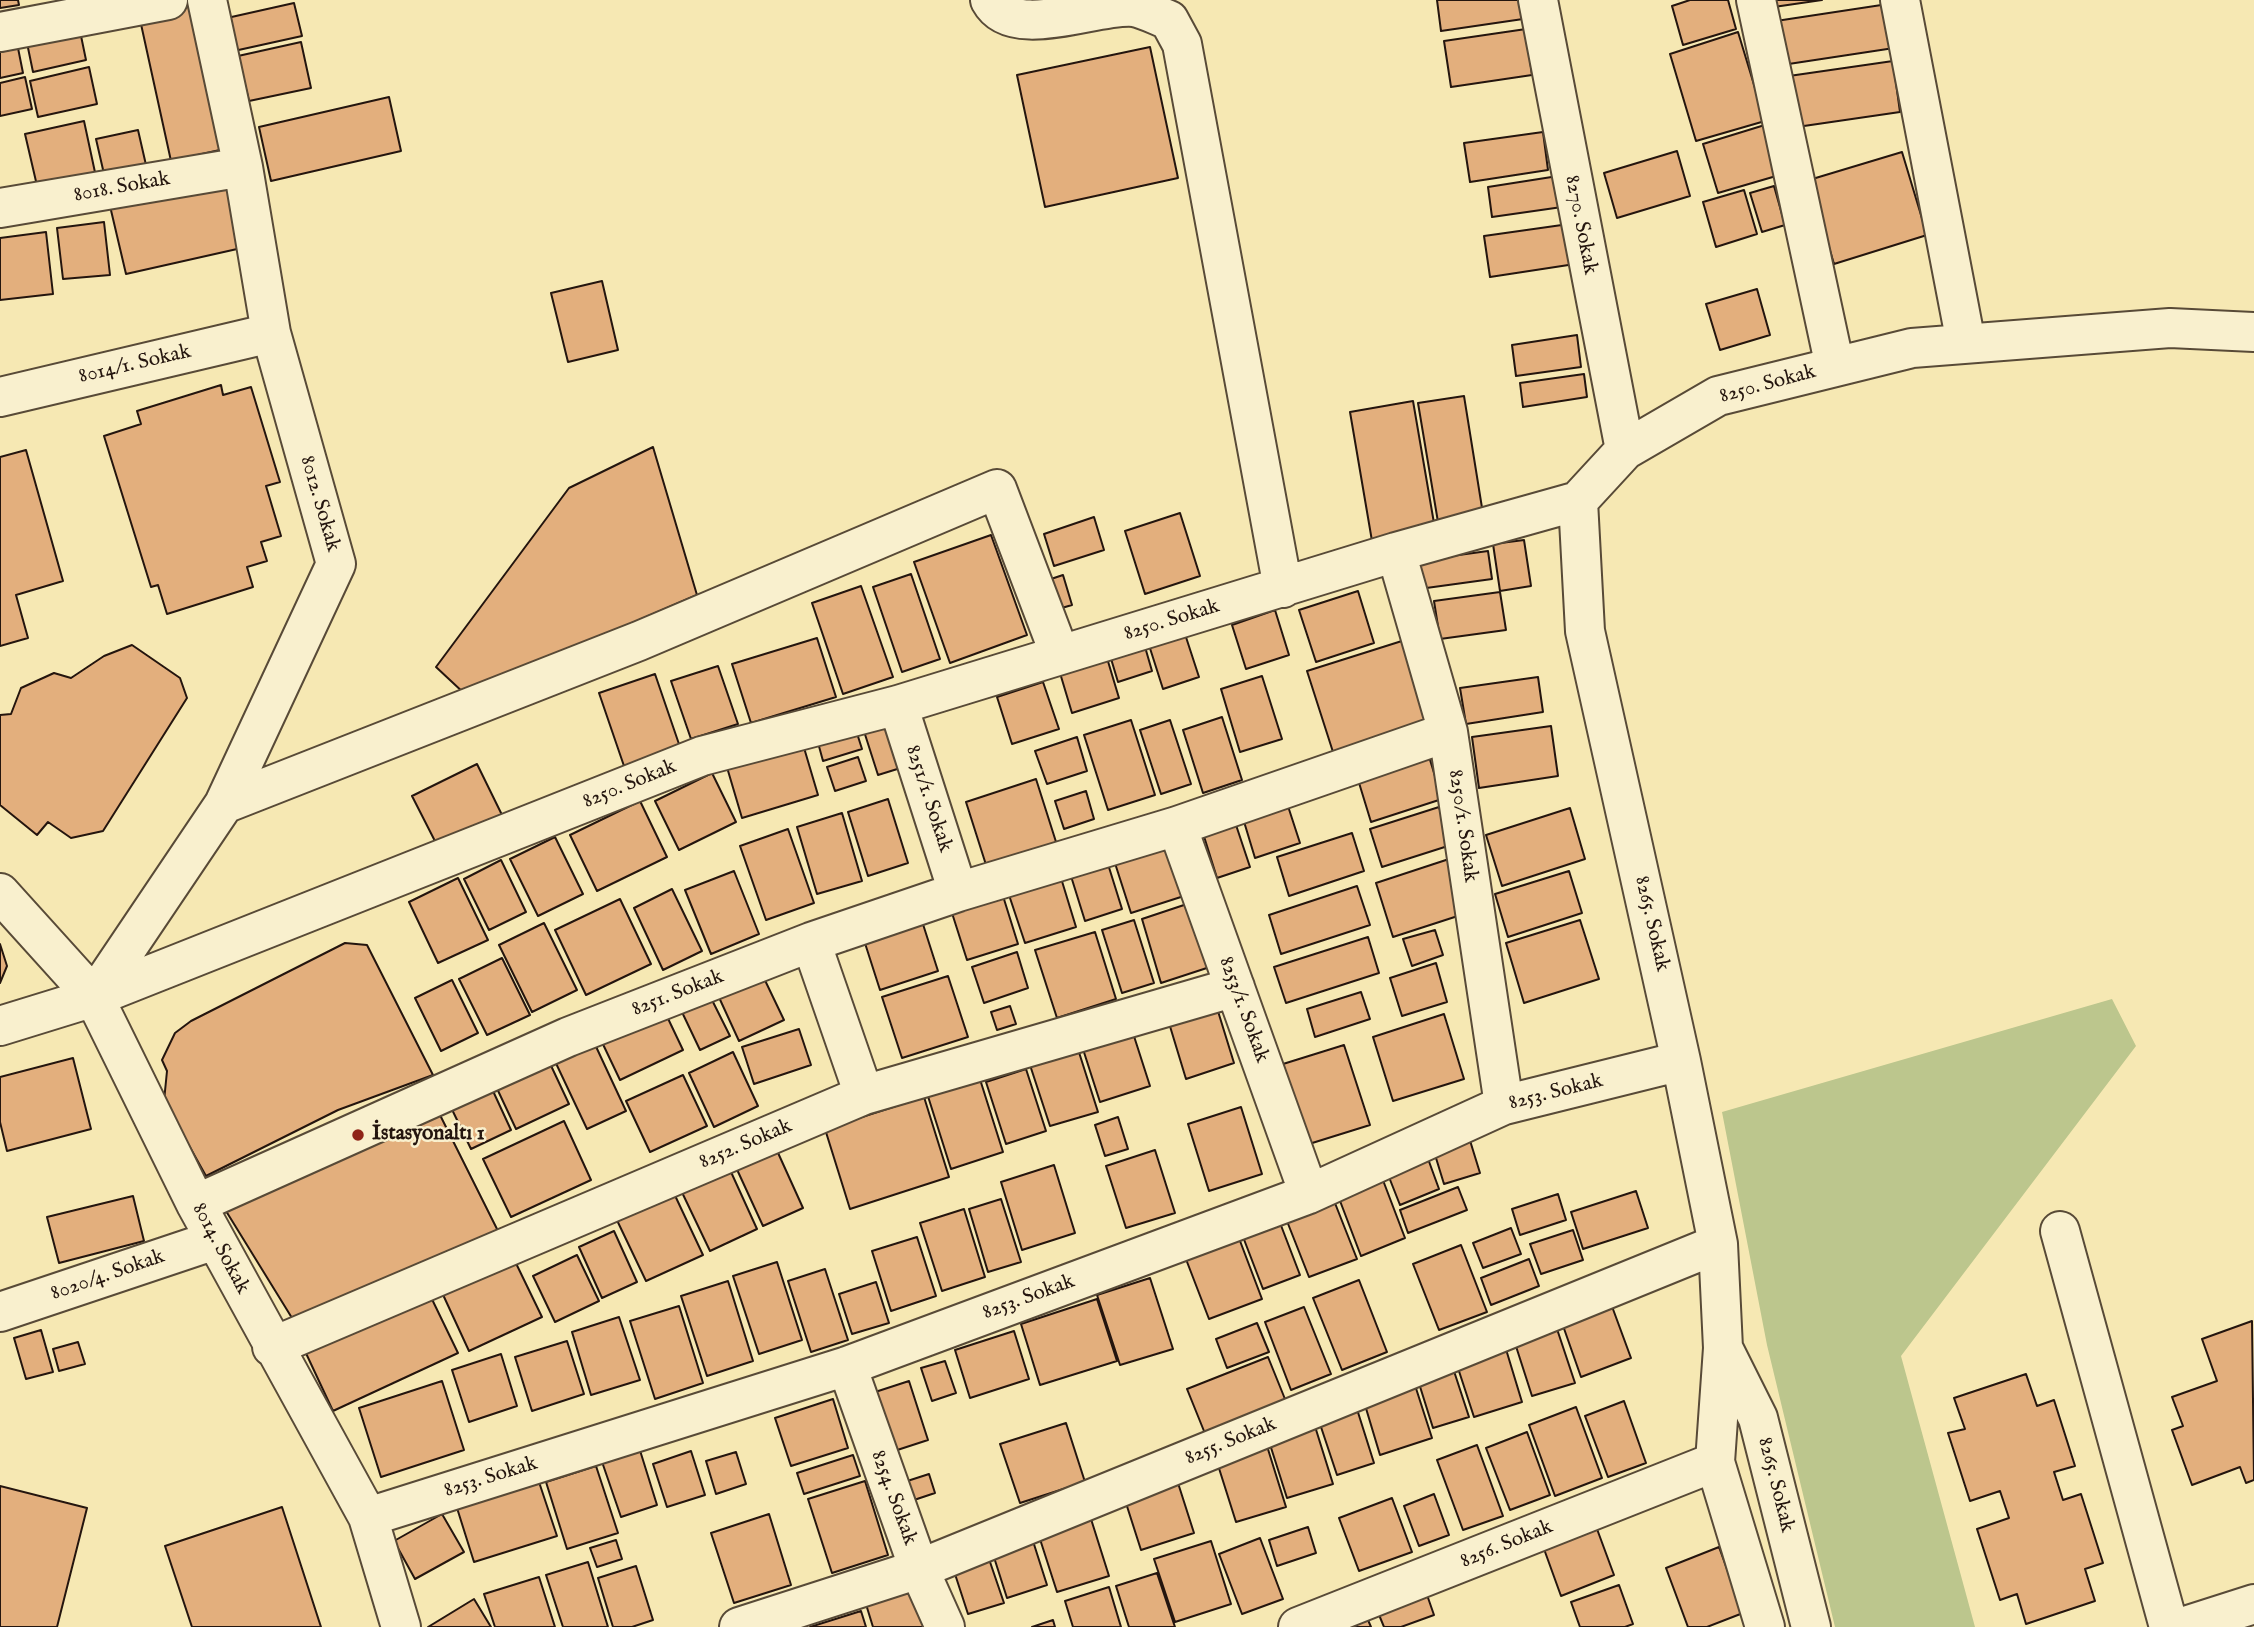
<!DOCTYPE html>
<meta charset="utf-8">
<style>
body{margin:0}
canvas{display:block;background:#f6e8b3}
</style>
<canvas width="2254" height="1627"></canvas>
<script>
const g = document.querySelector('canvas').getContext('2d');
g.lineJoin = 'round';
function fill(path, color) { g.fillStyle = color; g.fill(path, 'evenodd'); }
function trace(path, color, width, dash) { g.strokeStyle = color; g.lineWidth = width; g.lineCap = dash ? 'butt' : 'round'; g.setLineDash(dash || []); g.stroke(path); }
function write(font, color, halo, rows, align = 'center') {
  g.font = font + ' "IM FELL English",serif'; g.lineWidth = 5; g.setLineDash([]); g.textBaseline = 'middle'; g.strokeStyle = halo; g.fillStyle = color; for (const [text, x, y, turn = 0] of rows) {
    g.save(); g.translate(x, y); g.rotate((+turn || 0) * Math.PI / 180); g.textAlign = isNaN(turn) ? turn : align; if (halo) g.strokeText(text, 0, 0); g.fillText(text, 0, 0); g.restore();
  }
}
fill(new Path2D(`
 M2112,999L2136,1046L1901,1356L1975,1627H1835L1767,1345L1722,1112Z`), '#bcc68d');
const building = new Path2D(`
 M0,0H18L19,5L0,8Z
 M1437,0H1520L1523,19L1441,31Z
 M1690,0H1728L1736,29L1683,45L1672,6Z
 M1766,0H1822L1767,8Z
 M200,1L233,147L171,161L139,15Z
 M294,3L302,36L234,51L227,18Z
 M1888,4L1894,48L1782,65L1776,21Z
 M1526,29L1532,75L1451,87L1444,41Z
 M80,31L86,60L33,72L27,43Z
 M1738,32L1765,121L1696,141L1670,54Z
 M301,42L311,88L249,101L238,56Z
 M1150,47L1178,178L1045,207L1017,75Z
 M18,48L23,73L0,78V52Z
 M1893,61L1900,112L1797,127L1789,76Z
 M89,67L97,104L38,117L30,81Z
 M25,77L32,109L0,116V83Z
 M389,97L401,151L271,181L259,127Z
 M84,121L96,177L38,190L25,134Z
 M1768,124L1783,174L1718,193L1703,144Z
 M138,130L146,165L104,174L96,139Z
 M1543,132L1548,170L1470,182L1464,143Z
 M1677,151L1690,196L1617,218L1604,173Z
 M1902,152L1927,235L1834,264L1809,180Z
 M1558,176L1562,207L1492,217L1488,187Z
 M231,179L246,247L126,274L110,206Z
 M1774,186L1785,225L1762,232L1750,193Z
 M1744,190L1757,234L1716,247L1703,202Z
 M104,222L110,275L63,279L57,228Z
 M1569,224L1575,264L1490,277L1484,236Z
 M46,232L53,294L0,300V238Z
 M602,281L618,350L568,362L551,293Z
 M1757,289L1770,335L1720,350L1706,304Z
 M1577,335L1581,367L1516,376L1512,345Z
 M1584,374L1587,397L1523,407L1520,383Z
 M221,385L223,395L251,387L280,482L266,486L281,536L261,542L267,561L247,567L253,587L167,614L158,585L151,587L104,436L141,424L137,411Z
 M1464,396L1483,514L1438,522L1418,403Z
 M1413,401L1435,529L1372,541L1350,412Z
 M653,447L697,595L466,695L436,667L569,488Z
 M26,450L63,581L16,595L28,638L0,646V457Z
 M1180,513L1200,576L1145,594L1125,531Z
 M1094,517L1104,550L1054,566L1044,534Z
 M991,535L1027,635L950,663L914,562Z
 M1524,540L1531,586L1500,591L1493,544Z
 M1488,551L1492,579L1419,589L1415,561Z
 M911,574L940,659L902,672L873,587Z
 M1063,575L1072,605L1048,612L1039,583Z
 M861,586L893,677L843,694L812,603Z
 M1358,591L1374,643L1316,662L1299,610Z
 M1500,592L1506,630L1440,639L1434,601Z
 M1275,610L1289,655L1246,669L1232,625Z
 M1184,631L1199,677L1163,689L1148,642Z
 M817,638L836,697L751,723L732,664Z
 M1143,640L1152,671L1118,682L1109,652Z
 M1405,640L1430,720L1333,752L1307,671Z
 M132,645L180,678L187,698L103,831L71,838L48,822L37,835L0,805V715L11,714L21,688L54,673L71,678L104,656Z
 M1107,658L1119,698L1072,713L1060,673Z
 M718,666L738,724L691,739L671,681Z
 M655,674L680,747L624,766L599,693Z
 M1262,676L1282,739L1240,752L1221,689Z
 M1538,677L1543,712L1466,724L1460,688Z
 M1043,682L1059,729L1012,744L997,697Z
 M891,716L907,766L878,775L862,725Z
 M1222,717L1242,780L1203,793L1183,730Z
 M1131,720L1155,795L1108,810L1084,735Z
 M1170,720L1191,784L1161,794L1140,730Z
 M1551,726L1558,776L1479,788L1472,737Z
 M855,727L862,749L823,761L817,739Z
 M1077,737L1087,771L1047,784L1035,751Z
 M802,741L818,795L742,818L726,764Z
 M1427,750L1442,799L1371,822L1356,773Z
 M858,757L866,781L835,791L827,767Z
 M477,764L503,817L439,849L412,796Z
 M712,773L736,822L679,850L655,801Z
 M1036,779L1057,845L987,868L966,802Z
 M1086,791L1094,819L1064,829L1055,801Z
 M888,799L908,863L868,876L848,812Z
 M1286,800L1300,843L1255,858L1242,815Z
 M640,801L667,857L597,891L570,835Z
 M1439,807L1451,845L1382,867L1370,829Z
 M1570,808L1585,859L1502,886L1486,835Z
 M842,813L862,881L817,894L797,827Z
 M1234,819L1250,867L1217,878L1202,830Z
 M788,829L814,903L766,920L740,846Z
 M1352,833L1364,871L1289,896L1277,857Z
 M555,837L583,894L538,916L510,859Z
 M1166,840L1184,896L1131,913L1113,857Z
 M1449,859L1467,913L1393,937L1376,883Z
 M501,860L526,912L489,930L464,879Z
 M1107,861L1122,909L1085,921L1070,873Z
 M734,871L759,934L711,954L685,890Z
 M1569,871L1582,913L1508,937L1495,894Z
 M458,878L488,940L438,963L409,902Z
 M1061,878L1076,927L1025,943L1009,895Z
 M1357,886L1370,925L1281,954L1269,915Z
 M672,889L702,951L663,970L634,908Z
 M1003,896L1018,944L967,960L952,913Z
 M620,899L651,964L586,995L555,930Z
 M1196,901L1216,965L1161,983L1142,919Z
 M921,918L938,971L880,990L863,937Z
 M1134,920L1154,983L1122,993L1102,930Z
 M1580,920L1599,979L1524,1003L1506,943Z
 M544,923L577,990L532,1012L499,945Z
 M1435,930L1443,955L1412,966L1403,939Z
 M1095,932L1116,999L1057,1018L1035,950Z
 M1368,937L1379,973L1286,1003L1274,967Z
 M345,943L367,945L433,1075L338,1110L206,1176L164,1101L167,1071L162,1060L175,1033L191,1021Z
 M0,944L7,966L0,983Z
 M1017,952L1028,988L984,1003L972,967Z
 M502,958L530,1015L487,1035L459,979Z
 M1436,963L1447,1002L1402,1016L1390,978Z
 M761,972L784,1020L739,1041L717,993Z
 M948,976L968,1037L902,1058L882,997Z
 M452,980L478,1033L441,1051L415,998Z
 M1361,992L1370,1019L1315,1037L1307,1009Z
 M710,996L730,1036L700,1050L681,1010Z
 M1010,1006L1016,1024L997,1030L991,1012Z
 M663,1008L683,1050L620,1080L600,1038Z
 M1217,1008L1234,1063L1186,1079L1169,1023Z
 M1444,1014L1464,1079L1393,1101L1373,1037Z
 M799,1029L811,1065L754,1084L742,1047Z
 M1132,1030L1150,1086L1100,1102L1082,1046Z
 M592,1038L626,1111L587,1129L553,1057Z
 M1344,1045L1370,1125L1309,1144L1283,1064Z
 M1077,1046L1098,1112L1050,1126L1029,1062Z
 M733,1052L758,1106L714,1127L689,1073Z
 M546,1055L569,1104L516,1129L493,1080Z
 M73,1058L91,1129L7,1151L0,1122V1077Z
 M1026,1069L1046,1131L1006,1144L986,1082Z
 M978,1073L1003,1152L951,1169L926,1090Z
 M683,1075L707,1126L650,1152L626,1101Z
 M487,1078L511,1130L471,1149L446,1097Z
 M924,1097L949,1177L850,1209L825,1129Z
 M1241,1107L1262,1174L1209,1191L1188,1124Z
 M438,1111L499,1233L292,1318L226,1211Z
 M1118,1117L1128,1149L1105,1156L1095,1125Z
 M564,1121L591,1180L511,1217L483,1159Z
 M1468,1134L1480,1173L1444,1184L1432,1145Z
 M774,1144L803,1208L763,1226L734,1163Z
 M1155,1150L1175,1213L1126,1228L1106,1166Z
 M1427,1156L1439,1189L1400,1205L1387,1172Z
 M726,1161L757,1229L710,1251L678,1184Z
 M1054,1165L1075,1233L1022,1250L1001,1182Z
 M1381,1175L1405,1238L1361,1256L1337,1193Z
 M671,1187L703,1255L646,1281L614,1214Z
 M1458,1187L1467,1210L1408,1233L1400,1210Z
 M1636,1191L1648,1228L1583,1249L1571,1212Z
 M1331,1193L1357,1259L1309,1277L1283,1211Z
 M1558,1194L1566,1220L1520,1235L1512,1209Z
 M133,1196L144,1241L59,1263L47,1217Z
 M1001,1199L1021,1262L988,1272L969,1209Z
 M964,1209L985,1277L942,1291L920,1223Z
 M1277,1215L1300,1275L1263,1289L1240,1229Z
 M1511,1228L1521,1254L1483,1268L1473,1243Z
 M1573,1230L1583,1260L1541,1274L1530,1244Z
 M614,1231L637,1282L602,1298L579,1247Z
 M1237,1233L1262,1299L1209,1319L1184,1254Z
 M917,1237L936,1296L891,1311L872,1251Z
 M1461,1245L1487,1312L1439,1330L1413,1264Z
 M511,1253L542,1317L469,1351L439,1286Z
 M577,1255L599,1301L555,1322L533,1276Z
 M1529,1259L1539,1286L1491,1305L1481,1278Z
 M777,1262L802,1340L759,1354L733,1276Z
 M825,1269L848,1340L811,1352L788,1281Z
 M1150,1278L1173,1349L1120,1365L1097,1295Z
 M1359,1280L1387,1352L1342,1370L1313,1298Z
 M728,1281L753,1361L707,1376L681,1296Z
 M876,1282L889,1323L852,1334L839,1294Z
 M428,1291L458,1353L333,1411L304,1349Z
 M1097,1299L1117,1361L1040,1385L1021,1324Z
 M1610,1301L1631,1358L1581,1377L1561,1320Z
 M679,1306L703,1383L655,1399L630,1321Z
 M1304,1307L1331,1374L1291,1390L1265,1322Z
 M619,1317L640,1380L591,1395L572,1332Z
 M2252,1321L2254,1480L2246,1483L2240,1467L2192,1485L2172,1430L2183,1426L2172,1397L2217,1381L2202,1339Z
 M1257,1323L1269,1352L1227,1368L1216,1339Z
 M1555,1323L1575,1383L1532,1396L1513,1337Z
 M41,1330L53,1372L26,1379L14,1338Z
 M1014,1331L1029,1379L970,1398L955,1350Z
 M567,1341L584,1394L532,1411L515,1357Z
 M78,1342L85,1364L59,1371L53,1349Z
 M1505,1346L1522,1402L1474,1417L1456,1362Z
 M501,1354L517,1406L469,1422L452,1370Z
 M1268,1357L1287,1404L1206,1436L1187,1389Z
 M945,1361L956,1393L932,1401L921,1368Z
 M1452,1365L1469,1417L1433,1428L1417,1377Z
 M2026,1374L2037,1406L2054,1400L2075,1466L2054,1472L2063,1500L2081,1494L2103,1563L2085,1569L2095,1601L2026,1624L2017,1594L2000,1600L1977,1529L2009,1518L2000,1491L1970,1501L1948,1433L1965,1429L1954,1398Z
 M1413,1379L1432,1438L1380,1455L1362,1395Z
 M442,1381L464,1450L381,1477L359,1408Z
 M909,1381L928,1440L885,1454L866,1395Z
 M833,1399L848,1448L791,1466L775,1418Z
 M1624,1401L1646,1463L1608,1477L1585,1416Z
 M1356,1406L1374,1463L1337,1475L1318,1418Z
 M1576,1407L1602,1478L1555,1496L1529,1425Z
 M1313,1420L1333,1484L1287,1498L1267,1435Z
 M1066,1423L1085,1482L1020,1503L1000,1444Z
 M1527,1432L1550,1495L1510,1510L1486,1448Z
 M638,1444L657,1505L621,1517L600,1456Z
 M1477,1445L1503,1516L1463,1530L1437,1460Z
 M1267,1446L1286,1507L1236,1522L1217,1462Z
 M691,1451L705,1495L667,1507L653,1464Z
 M736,1452L746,1484L716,1494L706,1461Z
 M853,1455L860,1476L804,1494L797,1473Z
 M596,1466L618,1533L567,1549L546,1482Z
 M929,1474L935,1493L902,1504L895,1485Z
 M865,1481L888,1555L832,1573L808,1499Z
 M539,1482L557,1536L474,1562L457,1508Z
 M1178,1483L1194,1533L1141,1550L1125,1500Z
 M0,1486L87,1508L57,1627H0Z
 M1434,1494L1449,1535L1419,1546L1404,1506Z
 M1392,1498L1412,1552L1359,1571L1339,1518Z
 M282,1507L321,1627H192L165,1546Z
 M442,1514L464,1552L415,1579L394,1541Z
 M769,1514L791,1585L734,1603L711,1533Z
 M1091,1519L1109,1576L1057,1592L1039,1536Z
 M1308,1527L1316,1553L1277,1566L1269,1540Z
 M1597,1529L1614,1575L1561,1596L1544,1549Z
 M1032,1538L1047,1585L1007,1598L992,1551Z
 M1260,1538L1283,1599L1242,1614L1219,1554Z
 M616,1540L622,1559L597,1567L590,1548Z
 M1211,1541L1231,1604L1175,1622L1154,1559Z
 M1719,1547L1743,1613L1707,1627H1688L1666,1568Z
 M989,1559L1004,1603L968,1614L954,1571Z
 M588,1562L608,1627H563L546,1575Z
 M636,1566L653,1620L632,1627H613L598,1578Z
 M1157,1573L1175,1627H1129L1116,1586Z
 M539,1577L555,1627H495L484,1594Z
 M913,1585L926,1627H873L865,1601Z
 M1619,1585L1633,1624L1625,1627H1580L1571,1602Z
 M1109,1587L1121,1627H1073L1065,1601Z
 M1426,1592L1434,1615L1401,1627H1384L1377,1610Z
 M474,1599L491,1627H428Z
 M861,1611L866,1627H810Z
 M1053,1620L1055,1627H1032Z
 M1368,1620L1371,1627H1350Z`);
fill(building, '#e3af7d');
trace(building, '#24150e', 2);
const minor = new Path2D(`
 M990,0C1013,42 1097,3 1134,7C1145,9 1158,16 1169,20L1182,44L1283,588
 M1538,0L1625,450
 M1756,0L1835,367
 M1900,0L1966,343
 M0,32L168,0
 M0,208L243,167
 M0,397L271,333
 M1578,501L1585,631L1681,1061L1718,1244L1723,1348L1715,1462L1765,1627
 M1396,552L1448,732L1504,1105
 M898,705L958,892
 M224,804L639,641L997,489L1060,655
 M1177,826L1309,1194
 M0,893L94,997L196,1204L368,1517L401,1627
 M811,942L864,1095
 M94,997L224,804L336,564L271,333L243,167L207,0
 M0,1026L94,997L702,756L898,705L1396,552L1578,501L1625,450L1718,396L1912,348L2170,328L2254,332
 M196,1204L568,1037L811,942L958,892L1177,826L1448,732
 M2060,1231L2169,1627
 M0,1312L215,1240
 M272,1347L864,1095L1235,987
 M1724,1350L1758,1418L1811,1627
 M847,1366L919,1569L945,1627
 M368,1517L847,1366L1309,1194L1504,1105L1681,1061
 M739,1627L919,1569L1718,1244
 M1298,1627L1715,1462
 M2182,1627L2254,1604`);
trace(minor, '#584a37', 42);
trace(minor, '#f9f0ce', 38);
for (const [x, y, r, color] of [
 [358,1135,7,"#8f2418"]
]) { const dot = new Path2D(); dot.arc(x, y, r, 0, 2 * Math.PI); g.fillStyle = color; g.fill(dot); trace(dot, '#f9f0ce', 2.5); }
write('21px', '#24150e', '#f9f0ce', [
 ["8018. Sokak",122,188,-10],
 ["8270. Sokak",1580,225,79],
 ["8014/1. Sokak",135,365,-13],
 ["8250. Sokak",1768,385,-15],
 ["8012. Sokak",319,504,74],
 ["8250. Sokak",1172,621,-17],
 ["8250. Sokak",630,785,-22],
 ["8251/1. Sokak",928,799,72],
 ["8250/1. Sokak",1462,826,82],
 ["8265. Sokak",1651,924,77],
 ["8251. Sokak",678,994,-21],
 ["8253/1. Sokak",1243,1010,70],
 ["8253. Sokak",1556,1093,-14],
 ["8252. Sokak",746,1145,-23],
 ["8014. Sokak",220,1249,62],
 ["8020/4. Sokak",108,1276,-19],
 ["8253. Sokak",1029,1298,-20],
 ["8255. Sokak",1231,1442,-22],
 ["8253. Sokak",491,1478,-17],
 ["8265. Sokak",1775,1485,76],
 ["8254. Sokak",893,1498,70],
 ["8256. Sokak",1507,1545,-22]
]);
write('bold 21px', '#24150e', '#f9f0ce', [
 ["İstasyonaltı 1",372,1135]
], 'left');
</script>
